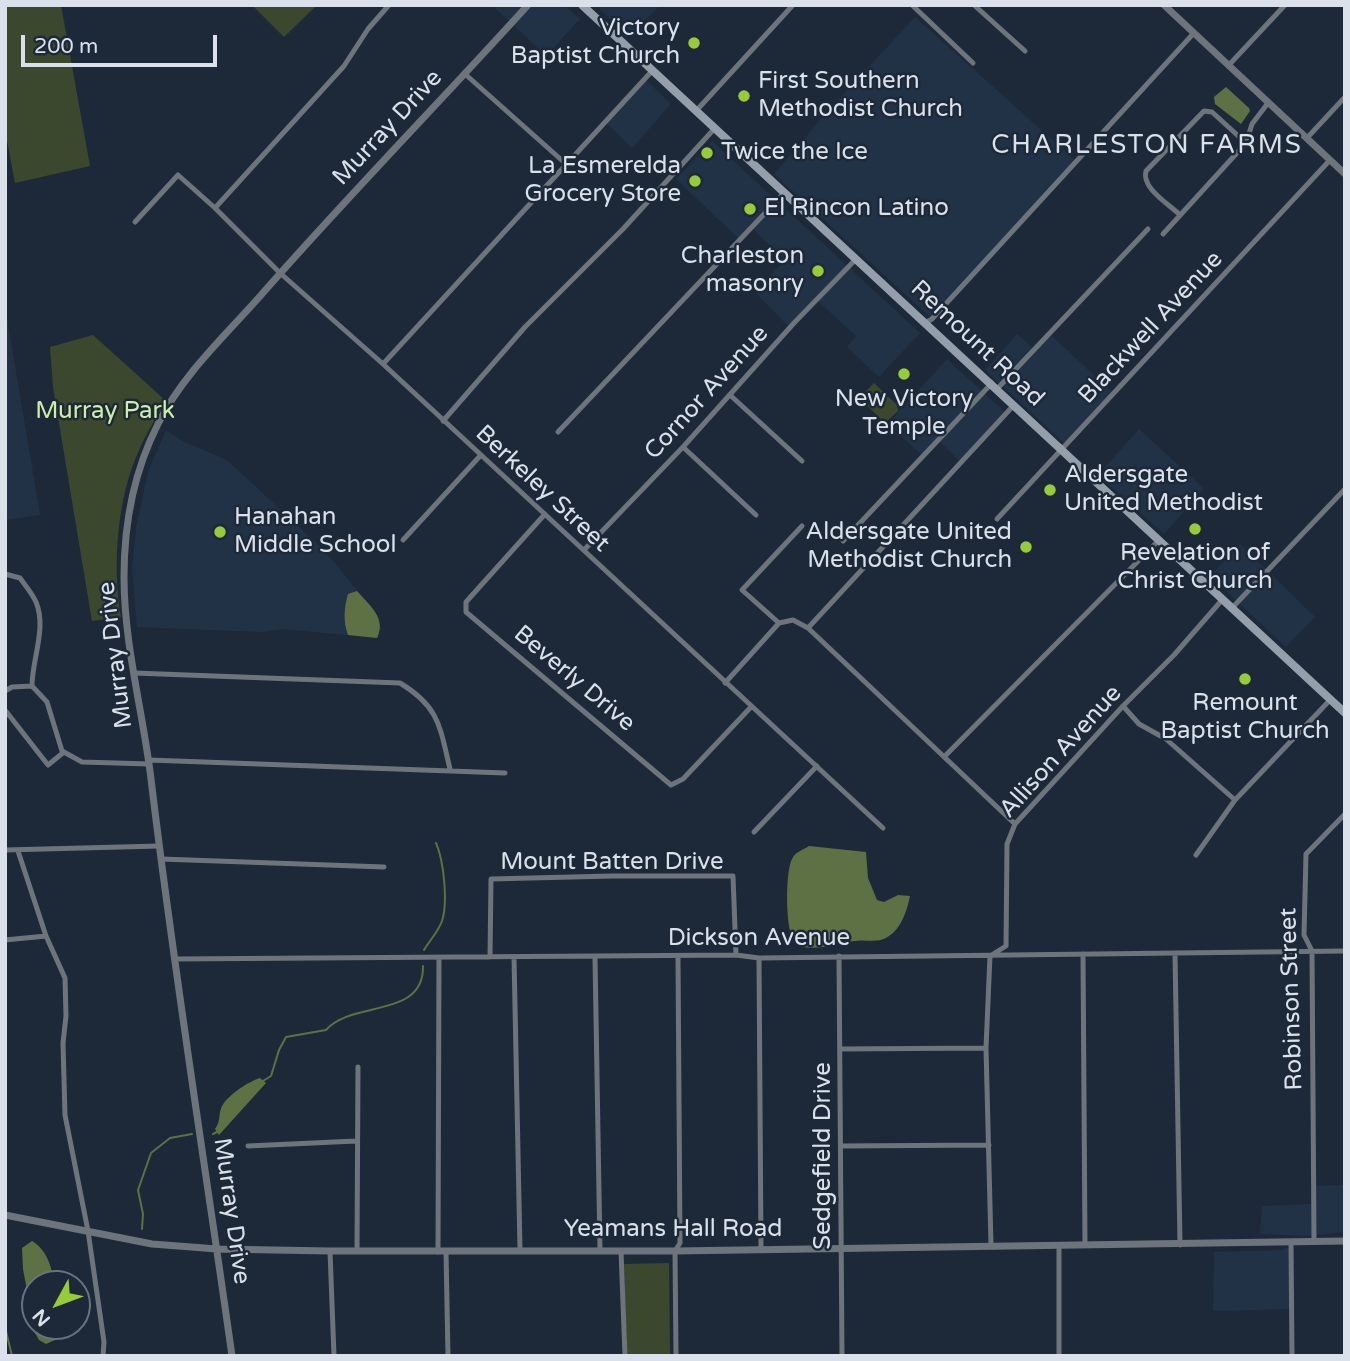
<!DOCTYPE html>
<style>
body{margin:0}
#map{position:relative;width:1350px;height:1361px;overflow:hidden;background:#1d2938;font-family:"Varela Round",sans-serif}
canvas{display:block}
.frame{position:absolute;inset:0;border:7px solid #dae1eb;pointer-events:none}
.north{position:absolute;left:21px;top:1270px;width:70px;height:70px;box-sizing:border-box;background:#1d2938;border:2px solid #697380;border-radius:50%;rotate:229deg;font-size:19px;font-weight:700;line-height:28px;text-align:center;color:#dae1eb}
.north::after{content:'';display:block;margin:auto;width:24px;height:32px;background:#96cc39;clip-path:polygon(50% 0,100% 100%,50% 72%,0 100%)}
.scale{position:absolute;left:21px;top:35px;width:196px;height:32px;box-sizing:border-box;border:4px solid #dae1eb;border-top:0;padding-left:9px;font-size:21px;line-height:24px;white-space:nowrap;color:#dae1eb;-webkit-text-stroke:5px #1d2938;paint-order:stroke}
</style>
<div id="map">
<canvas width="1350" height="1361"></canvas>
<div class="frame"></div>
<div class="north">N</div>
<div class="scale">200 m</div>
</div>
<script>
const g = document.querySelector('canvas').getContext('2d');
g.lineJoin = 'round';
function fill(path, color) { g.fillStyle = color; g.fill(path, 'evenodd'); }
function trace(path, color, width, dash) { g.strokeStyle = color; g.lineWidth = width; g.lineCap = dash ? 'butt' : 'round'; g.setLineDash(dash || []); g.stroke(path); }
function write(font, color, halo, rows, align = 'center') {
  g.font = font + ' "Varela Round",sans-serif'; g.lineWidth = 5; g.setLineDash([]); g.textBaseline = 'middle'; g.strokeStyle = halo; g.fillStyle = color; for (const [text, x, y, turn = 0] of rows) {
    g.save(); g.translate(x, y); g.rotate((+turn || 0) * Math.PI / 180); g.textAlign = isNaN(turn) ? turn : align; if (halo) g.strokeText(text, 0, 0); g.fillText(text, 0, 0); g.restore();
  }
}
fill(new Path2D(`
 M492,5H564L580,19L546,56Z
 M596,5H660L629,37Z
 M915,17L1076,161L932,319L774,174L826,113Z
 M645,79L671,104L632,148L605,122Z
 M712,141L920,333L879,377L847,347L856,336L817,300L790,328L755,292L785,260L752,228L740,240L676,179Z
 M5,306L40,515L5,520Z
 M1049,333L1114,394L1066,445L985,370L1017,334L1034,349Z
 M947,359L1006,413L962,463L938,440L923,456L888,424Z
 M1139,429L1204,489L1164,534L1098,475Z
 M166,430L182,441L227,460L324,550L375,612L381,629L377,638L283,629L262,632L137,627L132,568L137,523L148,472Z
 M1240,544L1315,617L1286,647L1210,576Z
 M1345,1185V1232L1306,1236L1260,1234L1262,1206L1313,1204L1314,1186Z
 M1292,1246L1291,1309L1213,1311L1214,1252L1281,1250Z`), '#223246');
fill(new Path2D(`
 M5,5H61L90,166L15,183L5,130Z
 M252,5H317L284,37Z
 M93,335L166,401C157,416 147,432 140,448C117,496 112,566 121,617L92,621L53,387L50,347Z
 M874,383L897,405L898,411L885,423L859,398Z
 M669,1263L670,1356H627L624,1264Z`), '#3c482e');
fill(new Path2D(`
 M1226,87L1249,108L1250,111L1241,124L1215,104L1214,97Z
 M357,591C369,605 387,618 377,638L348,635C343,621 344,608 348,594Z
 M809,846L866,852L868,878L877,900L884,902L898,895L910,896C907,911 901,930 886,938C877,943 864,939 854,941C840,943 808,954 795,943C785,934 785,871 792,859C795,852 803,850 809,846Z
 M260,1078L266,1083L219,1135L215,1129C221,1121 218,1114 222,1106C229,1094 248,1082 260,1078Z
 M32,1241C47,1250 52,1267 54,1284H35V1326H58L60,1331L55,1340L46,1344L39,1340L35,1333L23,1269L22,1248Z`), '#5d7144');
trace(new Path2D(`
 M424,950C430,940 438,932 442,921C448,903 444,861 436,843
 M263,1081L271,1076L279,1050L286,1037L326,1030C352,1000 424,1019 423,966
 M213,1134L217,1132
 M142,1229L143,1214L138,1190L151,1153L170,1138L192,1134
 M5,1327L12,1356`), '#5d7144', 2);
trace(new Path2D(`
 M912,5L973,63
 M974,5L1025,51
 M1228,66L1285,5
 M465,74L566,164
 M696,111L793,5
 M1307,138L1345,97
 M215,208L344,66L368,29L389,5
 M1180,215C1169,204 1141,188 1146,171L1204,111L1212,112L1246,143
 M135,222L178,175L215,208L280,273L383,364L883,828
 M1163,234L1246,143L1252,124L1268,103
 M925,323L932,319L1193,34
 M383,364L652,71
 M997,389L1148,229
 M730,395L802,461
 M443,421L525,327L623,229L715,128
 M558,432L784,193
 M683,447L756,515
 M545,514L466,602V612L671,785L683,779L751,707
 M997,519L1330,160
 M403,540L480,456
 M843,541L992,383
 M584,550L683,447L794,323L856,259
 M5,574L20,578C25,585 32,593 36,602C47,628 32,659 32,686L47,702L62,751L82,762L149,764
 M1232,608L1345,489
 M779,623L742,590L802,526
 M808,628L1014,405
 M134,673L400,683C440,707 440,728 450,769
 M725,683L779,623L793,620L808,628L1015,824
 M5,691L12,687L32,686
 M1123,706L1139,724L1166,739L1235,800
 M5,710L48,765L64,752
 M944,757L1159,540
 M149,760L505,773
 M754,832L817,766
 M5,850L159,846
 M18,851L46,936L65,978L66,1016L63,1043L65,1115L88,1231L104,1342L103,1356
 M1196,855L1235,800L1330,700
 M161,859L384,867
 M5,940L46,936
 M1083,954L1085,1245
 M1175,954L1180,1245
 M839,956L842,1356
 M490,957L491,879L612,876H733L736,955
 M514,957L520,1250
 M595,958L600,1251
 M759,958L761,1248
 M174,959L736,955L759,958L1345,951
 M841,1049L986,1048
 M248,1146L356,1141
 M841,1146L989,1145
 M1314,1241L1312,951L1304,935L1306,854L1345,814
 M1291,1242L1292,1356
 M991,1245L986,1048L990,956L1006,946L1007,844L1015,824L1123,706L1174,655L1222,600
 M357,1250L358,1067
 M330,1251L334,1356
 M621,1251L625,1356
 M438,1252L439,958
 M446,1252L448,1356
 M676,1356L675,1251L680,1243L678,957
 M1059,1356V1246`), '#6e747c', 5);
trace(new Path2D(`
 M1164,5L1345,174
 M5,1215L152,1244L217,1249L330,1251H675L1345,1241
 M232,1356C205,1164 174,972 151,779C143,712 124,645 124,577C124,525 134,471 158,424C182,375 226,335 262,294C348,196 440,102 528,5`), '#6e747c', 7);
trace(new Path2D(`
 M582,5L1345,713`), '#959fab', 8);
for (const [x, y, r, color] of [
 [694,43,7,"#96cc39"],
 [744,96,7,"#96cc39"],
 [707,153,7,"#96cc39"],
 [695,181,7,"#96cc39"],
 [750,209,7,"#96cc39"],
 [818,271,7,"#96cc39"],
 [904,374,7,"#96cc39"],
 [1050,490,7,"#96cc39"],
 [1195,529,7,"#96cc39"],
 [220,532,7,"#96cc39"],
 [1026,547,7,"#96cc39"],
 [1245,679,7,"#96cc39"]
]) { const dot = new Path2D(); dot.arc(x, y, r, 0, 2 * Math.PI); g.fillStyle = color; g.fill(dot); trace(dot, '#1d2938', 2.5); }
write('24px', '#dae1eb', '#1d2938', [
 ["Victory",680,29,"right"],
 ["Baptist Church",680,57,"right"],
 ["First Southern",758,82],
 ["Methodist Church",758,110],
 ["Twice the Ice",721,153],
 ["La Esmerelda",681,167,"right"],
 ["Grocery Store",681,195,"right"],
 ["El Rincon Latino",764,209],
 ["Charleston",804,257,"right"],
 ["masonry",804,285,"right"],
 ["New Victory",904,400,"center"],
 ["Temple",904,428,"center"],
 ["Aldersgate",1064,476],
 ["United Methodist",1064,504],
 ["Hanahan",234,518],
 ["Middle School",234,546],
 ["Aldersgate United",1012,533,"right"],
 ["Methodist Church",1012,561,"right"],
 ["Revelation of",1195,554,"center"],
 ["Christ Church",1195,582,"center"],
 ["Remount",1245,704,"center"],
 ["Baptist Church",1245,732,"center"]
], 'left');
write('24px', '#dae1eb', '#1d2938', [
 ["Murray Drive",388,128,-47],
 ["Blackwell Avenue",1151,328,-47],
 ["Remount Road",977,344,43],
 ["Cornor Avenue",707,393,-48],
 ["Berkeley Street",542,489,43],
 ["Murray Drive",116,655,-97],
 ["Beverly Drive",574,679,40],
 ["Allison Avenue",1061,752,-48],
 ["Mount Batten Drive",612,863],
 ["Dickson Avenue",759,939],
 ["Robinson Street",1292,999,-92],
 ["Sedgefield Drive",824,1156,-90],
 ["Murray Drive",231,1211,82],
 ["Yeamans Hall Road",673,1230]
]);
write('24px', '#cfefa7', '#1d2938', [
 ["Murray Park",105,412]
]);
g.letterSpacing = '2px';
write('26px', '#dae1eb', '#1d2938', [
 ["CHARLESTON FARMS",1147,146]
]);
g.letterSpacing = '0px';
</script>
